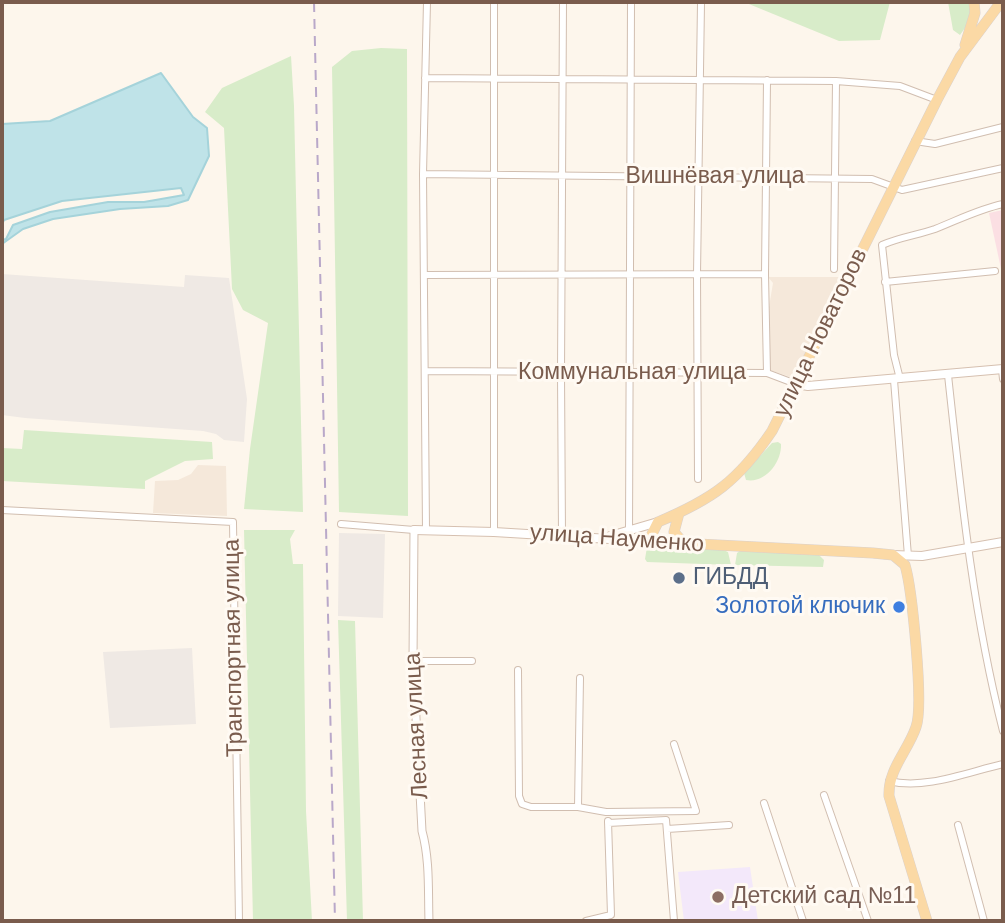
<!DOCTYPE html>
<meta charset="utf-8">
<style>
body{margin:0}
#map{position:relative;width:1005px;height:923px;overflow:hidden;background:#fdf6ec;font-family:Helvetica,sans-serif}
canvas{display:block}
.frame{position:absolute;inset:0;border:4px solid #7a5c4d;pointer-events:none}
</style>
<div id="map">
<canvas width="1005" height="923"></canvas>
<div class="frame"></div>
</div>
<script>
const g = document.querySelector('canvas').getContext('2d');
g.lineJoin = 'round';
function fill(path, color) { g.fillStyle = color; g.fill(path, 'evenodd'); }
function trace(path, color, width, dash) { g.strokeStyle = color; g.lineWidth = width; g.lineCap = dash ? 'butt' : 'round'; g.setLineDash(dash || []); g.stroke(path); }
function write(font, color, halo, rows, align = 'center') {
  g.font = font + ' Helvetica,sans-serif'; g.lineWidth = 6; g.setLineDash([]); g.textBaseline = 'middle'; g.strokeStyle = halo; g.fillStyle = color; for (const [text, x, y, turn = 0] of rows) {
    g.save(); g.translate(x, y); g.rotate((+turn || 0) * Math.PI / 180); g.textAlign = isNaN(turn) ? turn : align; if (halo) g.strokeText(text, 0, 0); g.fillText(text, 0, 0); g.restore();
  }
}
fill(new Path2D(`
 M768,277H841L793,378L770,370L769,307L773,283Z
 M198,465L226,466L227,516L153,513L155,481L178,480L191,474Z`), '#f5e8da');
fill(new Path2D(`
 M2,274L184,287L185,275L229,278L247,399L244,442L224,440L216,434L203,431L25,418L2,415Z
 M339,533L385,534L383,618L338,616Z
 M192,648L196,724L110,728L103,652Z`), '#efe9e4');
fill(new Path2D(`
 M750,867L758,921H684L678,872Z`), '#f3e8fa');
fill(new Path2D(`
 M1003,210V278L989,213Z`), '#fbdfe3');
fill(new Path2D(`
 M744,2H890L880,40L839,41Z
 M948,2H971L970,21L960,35L953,30Z
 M381,48L407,49L408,516L339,512L332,67L352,51Z
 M291,56L294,106L303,512L244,509L250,449L268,323L243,310L232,289L224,128L205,112L222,88Z
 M24,430L212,442L213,459L185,461L145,481V489L2,481V448L22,449Z
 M778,442L781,444C782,462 765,484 746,480L744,473L748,469L772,443Z
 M244,530H295L290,539L293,564H303L306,811L312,921H253Z
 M647,547L723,550L728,552L731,565L647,562L645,559Z
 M740,551L819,555L824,560L823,567L735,565L737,553Z
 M338,620L355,621L363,921H347Z`), '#d8ecc9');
const water = new Path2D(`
 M161,73L193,117L207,128L209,156L188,200L168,206L120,209L53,219L23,229L2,244V240L6,239L13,225L50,212L108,202H144L184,195L181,188L62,201L4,220L2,225V124L50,121Z`);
fill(water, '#bfe3e8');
trace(water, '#a5d3da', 2);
const minor = new Path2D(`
 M425,78L836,81L900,86L937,100
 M767,80L765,274L767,373
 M915,141L935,144L1003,127
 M423,174L872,179L902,190L1003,168
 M834,269L836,81
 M425,275L765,274
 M885,282L995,271
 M1002,370L1003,379
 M425,371L767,373L796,384
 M948,375C961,495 973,614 1003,731
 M900,379L894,355L882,245C900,237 918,235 935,229C958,220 979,209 1003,204
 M894,380L908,556
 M698,479L697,274L701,3
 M2,510L233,522L239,921
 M341,524L414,530
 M426,530L423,174L427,2
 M629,531L631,2
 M494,532V2
 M562,536L561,373L563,2
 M413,661H472
 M518,670L519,796L522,804L531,807H578L606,812L696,811L674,744
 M889,781C925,790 968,772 1003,764
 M824,795L868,921
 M764,803L803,921
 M578,807L580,678
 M608,823L666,820L674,921
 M958,825L984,921
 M667,829L729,825
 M586,921L611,915L608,821`);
const tertiary = new Path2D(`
 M414,530L413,661L422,831C430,860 428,891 429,921`);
const secondary = new Path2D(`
 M796,384L808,386L1003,369
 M414,530L494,532L659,542
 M610,536L658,522
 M893,555L922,556L1003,542`);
const primary = new Path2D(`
 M965,45L975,13L974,2
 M679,513L674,532L681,540L686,543
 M658,522L652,534L659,542L873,553L893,555L905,565C912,589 924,706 916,727C908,751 888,769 889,796L927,921
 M658,522C713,499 738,481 772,431L937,100L960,57L1001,2`);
trace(minor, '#d1beb0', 8);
trace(tertiary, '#d1beb0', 9);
trace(secondary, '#d6c0b0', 10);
trace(primary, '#dad1cd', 11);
trace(minor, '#fff', 6);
trace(tertiary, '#fff', 7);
trace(secondary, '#fff', 8);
trace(primary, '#fbd9a5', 10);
trace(new Path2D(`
 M314,2L335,921`), '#b9a8c9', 2, [10, 7]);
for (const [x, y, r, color] of [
 [679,578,7,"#5c6f8a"],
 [899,607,7,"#3f7fe0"],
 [718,897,7,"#8d6e63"]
]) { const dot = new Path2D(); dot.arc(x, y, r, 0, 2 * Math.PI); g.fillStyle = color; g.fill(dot); trace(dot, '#fffaf3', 2.5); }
write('23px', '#7a5c4d', '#fffaf3', [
 ["Вишнёвая улица",715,177],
 ["улица Новаторов",821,333,-64],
 ["Коммунальная улица",632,373],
 ["улица Науменко",617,539,4],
 ["Транспортная улица",234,648,-91],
 ["Лесная улица",417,726,-93]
]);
write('23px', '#4e5e75', '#fffaf3', [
 ["ГИБДД",693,578]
], 'left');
write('23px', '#366cbe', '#fffaf3', [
 ["Золотой ключик",885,607]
], 'right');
write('23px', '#785e54', '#fffaf3', [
 ["Детский сад №11",732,897]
], 'left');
</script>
